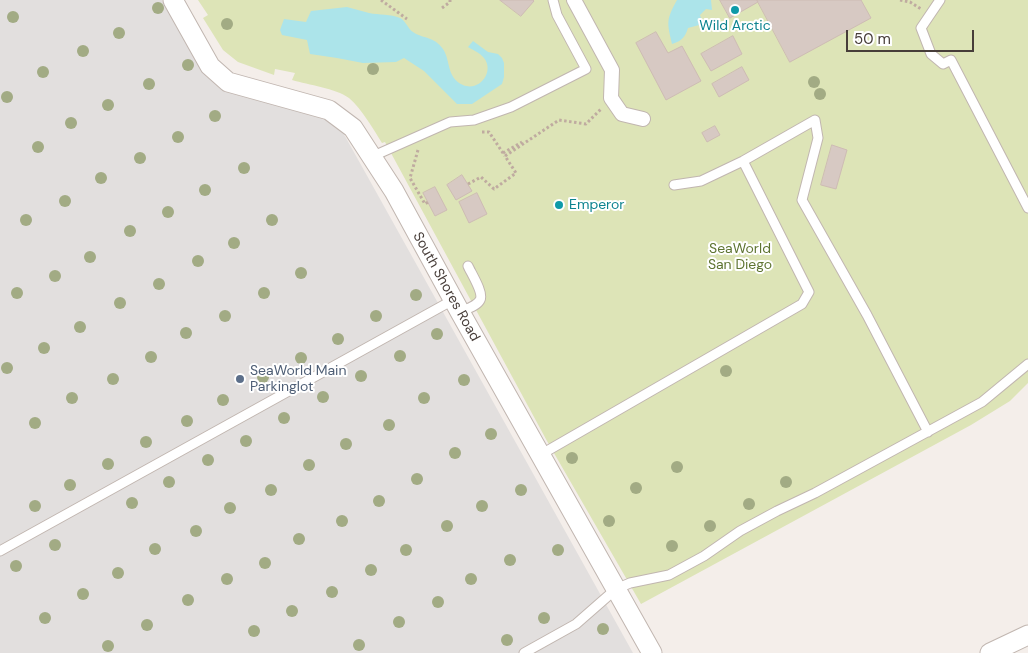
<!DOCTYPE html>
<style>
body{margin:0}
#map{position:relative;width:1028px;height:653px;overflow:hidden;background:#f4eeea;font-family:"DM Sans",sans-serif}
canvas{display:block}
.scale{position:absolute;left:846px;top:30px;width:128px;height:22px;box-sizing:border-box;border:2px solid #473d39;border-top:0;padding-left:6px;font-size:15px;line-height:18px;white-space:nowrap;color:#473d39;-webkit-text-stroke:4px #fff;paint-order:stroke}
</style>
<div id="map">
<canvas width="1028" height="653"></canvas>
<div class="scale">50 m</div>
</div>
<script>
const g = document.querySelector('canvas').getContext('2d');
g.lineJoin = 'round';
function fill(path, color) { g.fillStyle = color; g.fill(path, 'evenodd'); }
function trace(path, color, width, dash) { g.strokeStyle = color; g.lineWidth = width; g.lineCap = dash ? 'butt' : 'round'; g.setLineDash(dash || []); g.stroke(path); }
function write(font, color, halo, rows, align = 'center') {
  g.font = font + ' "DM Sans",sans-serif'; g.lineWidth = 4; g.setLineDash([]); g.textBaseline = 'middle'; g.strokeStyle = halo; g.fillStyle = color; for (const [text, x, y, turn = 0] of rows) {
    g.save(); g.translate(x, y); g.rotate((+turn || 0) * Math.PI / 180); g.textAlign = isNaN(turn) ? turn : align; if (halo) g.strokeText(text, 0, 0); g.fillText(text, 0, 0); g.restore();
  }
}
fill(new Path2D(`
 M198,0H1028V383L1010,401L971,425L641,604L547,441L385,142L382,143C373,129 362,109 349,98C335,88 309,85 292,80L295,73L275,69L274,75L238,62L223,50L203,18L208,15Z`), '#dde4b7');
fill(new Path2D(`
 M0,0H162L200,68L207,77L220,86L320,117L335,123L341,129L633,653H0Z`), '#e2dfde');
fill(new Path2D(`
 M677,0H711L712,10L706,9L700,15L703,24L688,28C685,37 682,41 672,44C667,22 666,20 677,0Z
 M347,7C354,9 362,11 369,13C379,15 391,14 400,18C406,21 408,29 413,32C423,39 434,36 443,49C451,61 446,77 463,85C479,92 495,72 484,58C480,53 473,50 468,47L473,41L488,52L498,54L502,58L504,63V77L502,84L472,104H457L424,71L404,58L396,62L363,63L337,58L310,54L307,40L282,35L280,30L284,19L306,22L311,11Z`), '#ace4ea');
const building = new Path2D(`
 M500,0H533L534,1L521,16Z
 M720,0H757L758,2L730,18Z
 M757,0H861L871,18L790,62Z
 M656,32L668,53L682,46L701,81L666,100L636,43Z
 M733,36L742,54L711,71L701,54Z
 M742,67L749,80L719,97L712,84Z
 M715,126L720,135L707,142L702,133Z
 M832,145L847,150L836,189L821,185Z
 M462,175L472,191L456,200L447,185Z
 M435,187L447,210L435,216L423,193Z
 M477,193L487,214L469,223L459,202Z`);
fill(building, '#d7c9c3');
trace(building, '#cebcb4', 1);
const service = new Path2D(`
 M940,0L921,28L931,54L943,64L951,60L1028,208
 M371,157L450,122L474,120L511,107L586,69L557,15L553,0
 M674,185L701,181L743,161L815,120L818,138L802,200L867,315L928,432
 M460,312C466,309 477,306 480,300C484,293 471,273 468,266
 M540,455L802,304L809,292L743,161
 M0,551L453,300
 M524,653L576,624L616,589L630,583L669,575L704,556L740,531L777,511L815,493L982,402L1028,364`);
const pedestrian = new Path2D(`
 M574,0L612,70L611,98L622,114L643,119`);
const minor = new Path2D(`
 M173,0L210,66L228,82L329,110L353,128L394,191L460,312L652,653
 M990,653L1028,635`);
trace(service, '#c1b6b0', 11);
trace(pedestrian, '#c1b6b0', 16);
trace(minor, '#c1b6b0', 21);
trace(new Path2D(`
 M381,0L407,19
 M900,0L910,2L921,9
 M442,8L450,2V0
 M482,132H489L505,156
 M418,150L410,178L425,204L428,202
 M503,153L522,142
 M468,184L481,177L494,189L516,173L505,156L559,120L586,124L601,109`), '#bfaba0', 3, [2.5, 2.5]);
trace(service, '#fff', 9);
trace(pedestrian, '#fff', 14);
trace(minor, '#fff', 19);
g.fillStyle = '#a2ab84';
for (const [x, y] of [
 [158,8],
 [13,17],
 [227,24],
 [119,33],
 [83,51],
 [188,65],
 [373,69],
 [43,72],
 [814,82],
 [149,84],
 [820,94],
 [7,97],
 [108,105],
 [215,116],
 [71,123],
 [178,137],
 [38,147],
 [140,158],
 [244,168],
 [101,178],
 [205,190],
 [65,201],
 [168,212],
 [26,220],
 [272,220],
 [130,231],
 [234,243],
 [90,257],
 [198,261],
 [301,273],
 [55,276],
 [159,284],
 [17,293],
 [264,293],
 [416,295],
 [120,303],
 [225,316],
 [376,316],
 [80,327],
 [186,333],
 [437,334],
 [338,339],
 [44,348],
 [400,356],
 [151,357],
 [301,358],
 [7,368],
 [726,371],
 [361,376],
 [263,377],
 [113,379],
 [464,380],
 [323,397],
 [72,398],
 [424,398],
 [223,400],
 [284,418],
 [187,421],
 [35,423],
 [389,425],
 [491,434],
 [246,441],
 [146,442],
 [346,444],
 [455,453],
 [572,458],
 [208,460],
 [108,464],
 [309,465],
 [677,467],
 [417,479],
 [169,482],
 [786,482],
 [70,485],
 [636,488],
 [271,490],
 [521,490],
 [379,501],
 [132,503],
 [749,504],
 [35,506],
 [482,506],
 [230,508],
 [342,521],
 [609,521],
 [447,526],
 [710,526],
 [196,531],
 [299,539],
 [55,545],
 [672,546],
 [155,549],
 [406,550],
 [558,550],
 [510,560],
 [265,563],
 [16,566],
 [371,570],
 [118,573],
 [227,579],
 [471,579],
 [332,592],
 [83,594],
 [188,600],
 [438,602],
 [292,611],
 [45,618],
 [544,618],
 [399,622],
 [147,625],
 [603,629],
 [254,631],
 [507,640],
 [359,645],
 [108,646]
]) { g.beginPath(); g.arc(x, y, 6, 0, 2 * Math.PI); g.fill(); }
for (const [x, y, r, color] of [
 [735,10,5,"#0f9aa8"],
 [559,205,5,"#0f9aa8"],
 [240,379,5,"#5c6f8a"]
]) { const dot = new Path2D(); dot.arc(x, y, r, 0, 2 * Math.PI); g.fillStyle = color; g.fill(dot); trace(dot, '#fff', 2); }
write('14px', '#0d838f', '#fff', [
 ["Wild Arctic",735,26],
 ["Emperor",569,205,"left"]
]);
write('14px', '#5e7431', '#fff', [
 ["SeaWorld",740,249],
 ["San Diego",740,265]
]);
write('14px', '#473d39', '#fff', [
 ["South Shores Road",446,287,61]
]);
write('14px', '#4e5e75', '#fff', [
 ["SeaWorld Main",250,371],
 ["Parkinglot",250,387]
], 'left');
</script>
